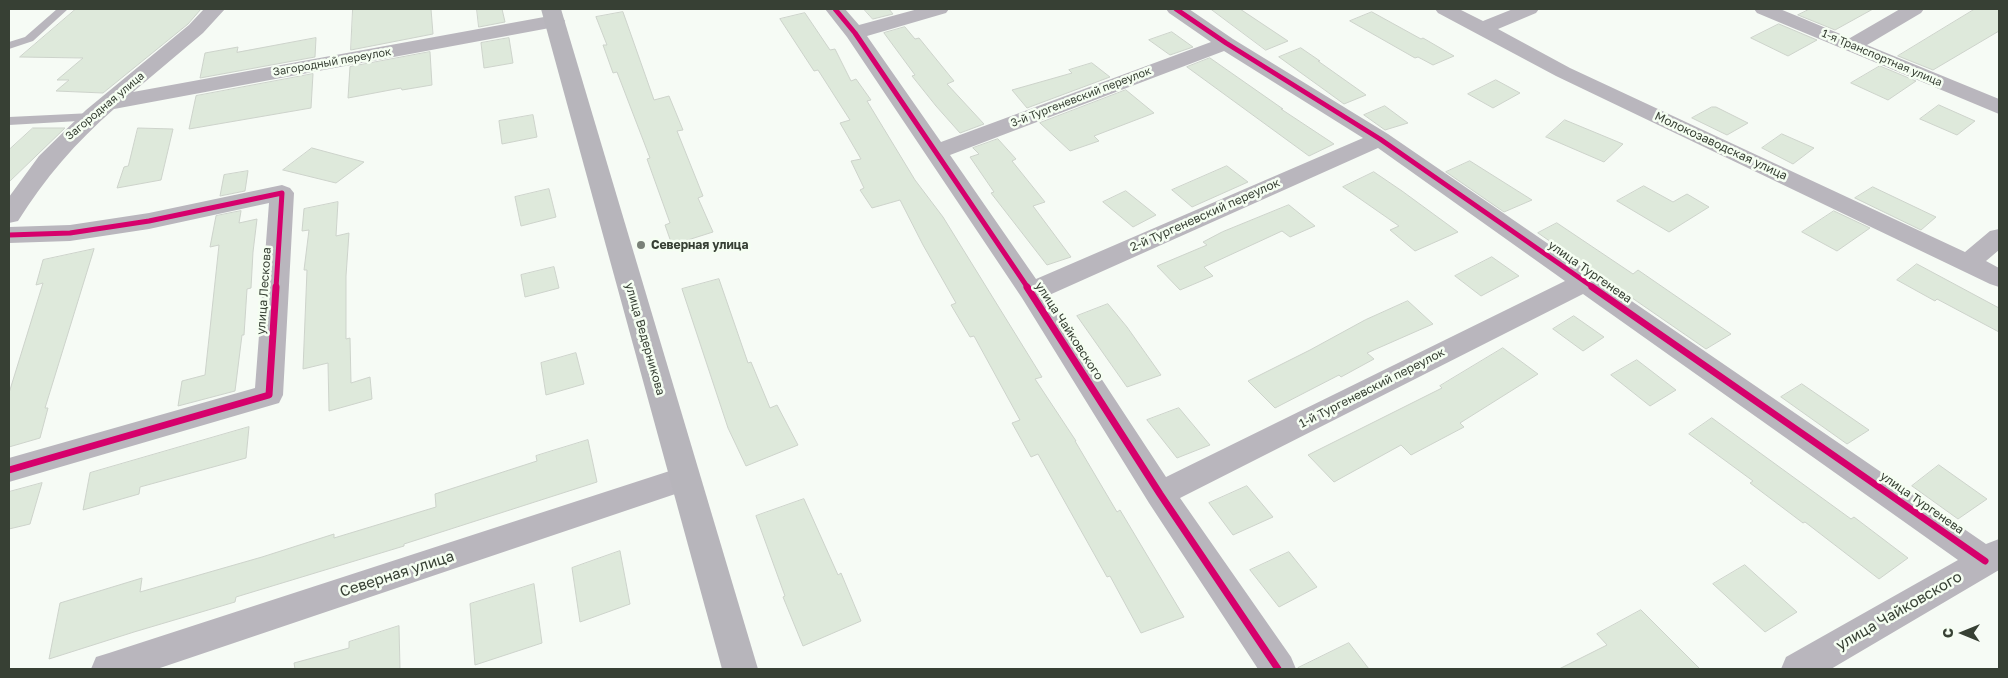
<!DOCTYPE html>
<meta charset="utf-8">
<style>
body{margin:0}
#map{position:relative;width:2008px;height:678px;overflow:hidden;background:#f6fbf5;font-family:"Golos Text",sans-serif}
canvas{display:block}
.frame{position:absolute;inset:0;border:10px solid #374034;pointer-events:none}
.north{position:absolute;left:1938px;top:608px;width:50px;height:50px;-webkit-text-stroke:4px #f5fef2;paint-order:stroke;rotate:270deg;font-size:14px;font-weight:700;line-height:20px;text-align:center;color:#374034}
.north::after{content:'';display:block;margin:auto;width:18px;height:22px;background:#374034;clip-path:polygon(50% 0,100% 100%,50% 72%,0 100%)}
</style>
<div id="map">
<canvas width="2008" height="678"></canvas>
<div class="frame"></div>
<div class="north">С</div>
</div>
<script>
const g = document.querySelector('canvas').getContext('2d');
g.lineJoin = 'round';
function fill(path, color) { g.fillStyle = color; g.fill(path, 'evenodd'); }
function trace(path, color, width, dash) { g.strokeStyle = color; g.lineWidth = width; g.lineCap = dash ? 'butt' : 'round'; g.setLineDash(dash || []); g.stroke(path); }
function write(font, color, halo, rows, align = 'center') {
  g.font = font + ' "Golos Text",sans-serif'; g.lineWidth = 5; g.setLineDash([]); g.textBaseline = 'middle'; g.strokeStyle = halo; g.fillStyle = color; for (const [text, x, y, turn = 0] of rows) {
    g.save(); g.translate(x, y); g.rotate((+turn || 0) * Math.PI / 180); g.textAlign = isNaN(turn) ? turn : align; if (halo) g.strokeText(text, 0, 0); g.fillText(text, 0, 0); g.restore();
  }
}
const building = new Path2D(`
 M76,9H201L188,24L103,93L56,91L69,80H57L83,58L20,57Z
 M353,9H431L433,34L351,50Z
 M477,9H502L505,22L479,27Z
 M864,9H889L893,14L873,19Z
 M1211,9H1240L1288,41L1266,50Z
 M1810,9H1873L1835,30L1798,15Z
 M1975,9H1999V31L1933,70L1898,56Z
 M623,12L654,100L669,96L683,130L677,131L703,196L698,198L713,232L672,245L665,225L670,223L647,159L650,158L617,72L613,73L603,45H607L596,17Z
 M1372,12L1421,39L1423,38L1454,56L1433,65L1418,57L1415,58L1350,21Z
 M805,13L830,50L835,49L851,81L856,79L871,100L867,101L915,180L943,217L1042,377L1035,379L1076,441H1075L1117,512L1120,510L1184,617L1141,633L1110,576L1107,577L1038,454L1031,457L1012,423L1020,420L974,336L970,337L951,305L956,303L923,245L900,200L872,208L860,190L864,188L851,161L861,159L840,123L850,120L818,70L814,71L780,19Z
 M1779,24L1817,40L1788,56L1751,38Z
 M905,27L915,39L919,38L954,81L947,84L984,124L960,133L936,106L912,76L915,75L884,33Z
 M1172,32L1193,47L1170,55L1149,40Z
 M316,38L315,57L200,78L205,53L238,47L237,52Z
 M509,38L513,63L484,68L481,43Z
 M1301,48L1320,61H1318L1366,95L1344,104L1279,57Z
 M430,52L432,85L402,90L401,88L348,98L350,67Z
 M1210,58L1283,109H1281L1334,144L1309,156L1187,67Z
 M1092,63L1110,77L1027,108L1012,90L1072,73L1069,70Z
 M1880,66L1916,81L1888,100L1851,83Z
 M313,74L311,108L189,129L196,96Z
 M1496,80L1520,93L1493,108L1468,94Z
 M1126,90L1154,113L1094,136L1099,141L1070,151L1040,123Z
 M1939,105L1975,121L1957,135L1920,119Z
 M1385,106L1408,123L1385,130L1364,115Z
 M1712,107H1716L1748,123L1727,135L1692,118Z
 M533,115L537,137L502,144L499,121Z
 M1565,120L1623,144L1604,162L1546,137Z
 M33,128H65L9,182V150Z
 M138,128L173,129L161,180L117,188L124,167L128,166Z
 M1782,134L1814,148L1793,164L1762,148Z
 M998,139L1016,159L1012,161L1045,202L1033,206L1071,257L1047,265L991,193L994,192L970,157L979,154L973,148Z
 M312,148L364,162L336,183L283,170Z
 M1470,161L1532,200L1504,212L1446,172Z
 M1227,166L1248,182L1192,207L1172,190Z
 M248,171L245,191L220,196L224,175Z
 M1374,172L1402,191L1458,232L1415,251L1390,230L1399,226L1343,187Z
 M1644,186L1673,202L1687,194L1709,207L1669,232L1617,201Z
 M1873,187L1936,217L1921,230L1855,198Z
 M549,189L556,217L521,226L515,197Z
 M1126,191L1156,215L1133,227L1103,202Z
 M338,202L336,236L349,233L346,276V339L350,338L351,383L370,377L372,399L329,411L328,363L303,369L307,270H304L309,230L302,231L304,209Z
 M1289,205L1315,226L1290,237L1282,231L1204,267L1213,276L1180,290L1157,266L1207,245L1203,242L1222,232Z
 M241,211L239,223L257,219L253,252L251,288L247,289L244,335H242L235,391L178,406L182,381L205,375L219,245L210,247L216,216Z
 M1834,211L1870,228L1837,251L1802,232Z
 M1557,223L1633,274L1638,270L1731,334L1706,349L1538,233Z
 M94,249L45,408H48L40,438L9,447V393L43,283L36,285L43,260Z
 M1492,257L1519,276L1481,296L1455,276Z
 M1917,264L1999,308V332L1937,299L1935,301L1897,280Z
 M554,267L559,288L525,297L521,275Z
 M719,279L748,363L751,362L770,408L777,405L798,445L746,466L728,428L682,289Z
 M1408,301L1433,324L1367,353L1374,359L1341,377L1339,375L1275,408L1248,381L1310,350L1365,320Z
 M1108,304L1127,327L1161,375L1127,387L1077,316Z
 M1574,316L1604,337L1583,351L1553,329Z
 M1503,348L1538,374L1460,423L1464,427L1411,455L1401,445L1334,482L1308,455L1442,388L1440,386Z
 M576,353L584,384L546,395L541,363Z
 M1637,360L1676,390L1650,406L1611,375Z
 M1802,384L1869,430L1847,444L1781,397Z
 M1179,408L1210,445L1177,458L1147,420Z
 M1712,418L1851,519L1854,517L1908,558L1879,579L1805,522L1803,523L1750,483L1753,481L1689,434Z
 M249,427L246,458L140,487L139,494L83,510L90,473Z
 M588,440L597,482L404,544V546L236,597L235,602L134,632L49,659L60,603L142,578L140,592L262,557L334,534V538L436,507L435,494L537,461L536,456Z
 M1939,465L1987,499L1958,519L1912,486Z
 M42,483L30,524L9,529V492Z
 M1247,486L1273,517L1233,535L1209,503Z
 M804,499L838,575L841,573L861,621L803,646L783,597L785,596L756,516Z
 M620,551L630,604L580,622L572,568Z
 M1289,552L1317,587L1279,607L1250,570Z
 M1745,565L1797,612L1765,632L1713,584Z
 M534,584L542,643L475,665L470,604Z
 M1641,610L1700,669H1559L1607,645L1597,634Z
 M399,626L400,669H295L294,663L349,648V642Z
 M1349,643L1369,669H1298V668Z`);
fill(building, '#dee9db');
trace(building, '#cdd3cb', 1);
fill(new Path2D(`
 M57,9H68L33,41L9,49V42L25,37Z
 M92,113L96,114L98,117L96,120L9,125V117Z`), '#b9b6bd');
fill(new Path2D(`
 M204,9H225L203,33L133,92L555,15L562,17L565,21L562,25L555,27L114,109C76,142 45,178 18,221L9,223V197L39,156L86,110L189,25Z
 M825,9H845L859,25L918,9H949L946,13L867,36L941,142L1211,42L1169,13L1166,9H1189L1233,39L1388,134L1986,544L1999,539V570L1831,669H1781L1786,657L1958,560L1583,294L1180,498L1291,657L1296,669H1258L1149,503L1022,298L847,37ZM1224,51L1363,138L1036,279L950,155ZM1378,148L1565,281L1166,477L1047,296Z
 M1435,9H1459L1483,21L1513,9H1539L1536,13L1498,29L1570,68L1965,252L1990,231L1999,229V250L1986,261L1999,268V287L1990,284L1556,76L1438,13Z
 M1754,9H1780L1850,38L1900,9H1924L1921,13L1867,45L1999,99V114L1757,13Z
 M282,185L290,188L294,193L283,395L279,403L9,482V458L255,388L269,203L149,229L70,241L9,243V227L70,225L149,213Z
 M685,466L696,469L700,478L696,487L157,669H91L96,657L109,653Z`), '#b9b6bd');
fill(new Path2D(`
 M541,9H561L758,669H722Z`), '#b7b5bb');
trace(new Path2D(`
 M835,9L855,33L1028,288
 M1176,9L1226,43L1380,139L1594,288
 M9,235L70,233L149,221L282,193L276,288`), '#d6006c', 5);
trace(new Path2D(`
 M1027,287L1160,494L1278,669
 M1592,287L1985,561
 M9,470L269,395L276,287`), '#d6006c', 7);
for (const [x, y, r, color] of [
 [641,245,5,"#7a8178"]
]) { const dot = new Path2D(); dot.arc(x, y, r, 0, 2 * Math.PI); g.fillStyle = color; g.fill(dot); trace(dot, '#f5fef2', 2); }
write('11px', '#374034', '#f5fef2', [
 ["1-я Транспортная улица",1882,58,23],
 ["Загородный переулок",332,62,-10],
 ["3-й Тургеневский переулок",1081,97,-21],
 ["Загородная улица",105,106,-40]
]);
write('12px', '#374034', '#f5fef2', [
 ["Молокозаводская улица",1721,146,25],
 ["2-й Тургеневский переулок",1205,215,-24],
 ["улица Тургенева",1590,272,35],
 ["улица Лескова",264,291,-86],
 ["улица Чайковского",1069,331,57],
 ["улица Ведерникова",645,339,74],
 ["1-й Тургеневский переулок",1372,388,-27],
 ["улица Тургенева",1922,503,35]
]);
write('bold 12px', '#374034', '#f5fef2', [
 ["Северная улица",651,245]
], 'left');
write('15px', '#374034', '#f5fef2', [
 ["Северная улица",397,574,-18],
 ["улица Чайковского",1899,611,-30]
]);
</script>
